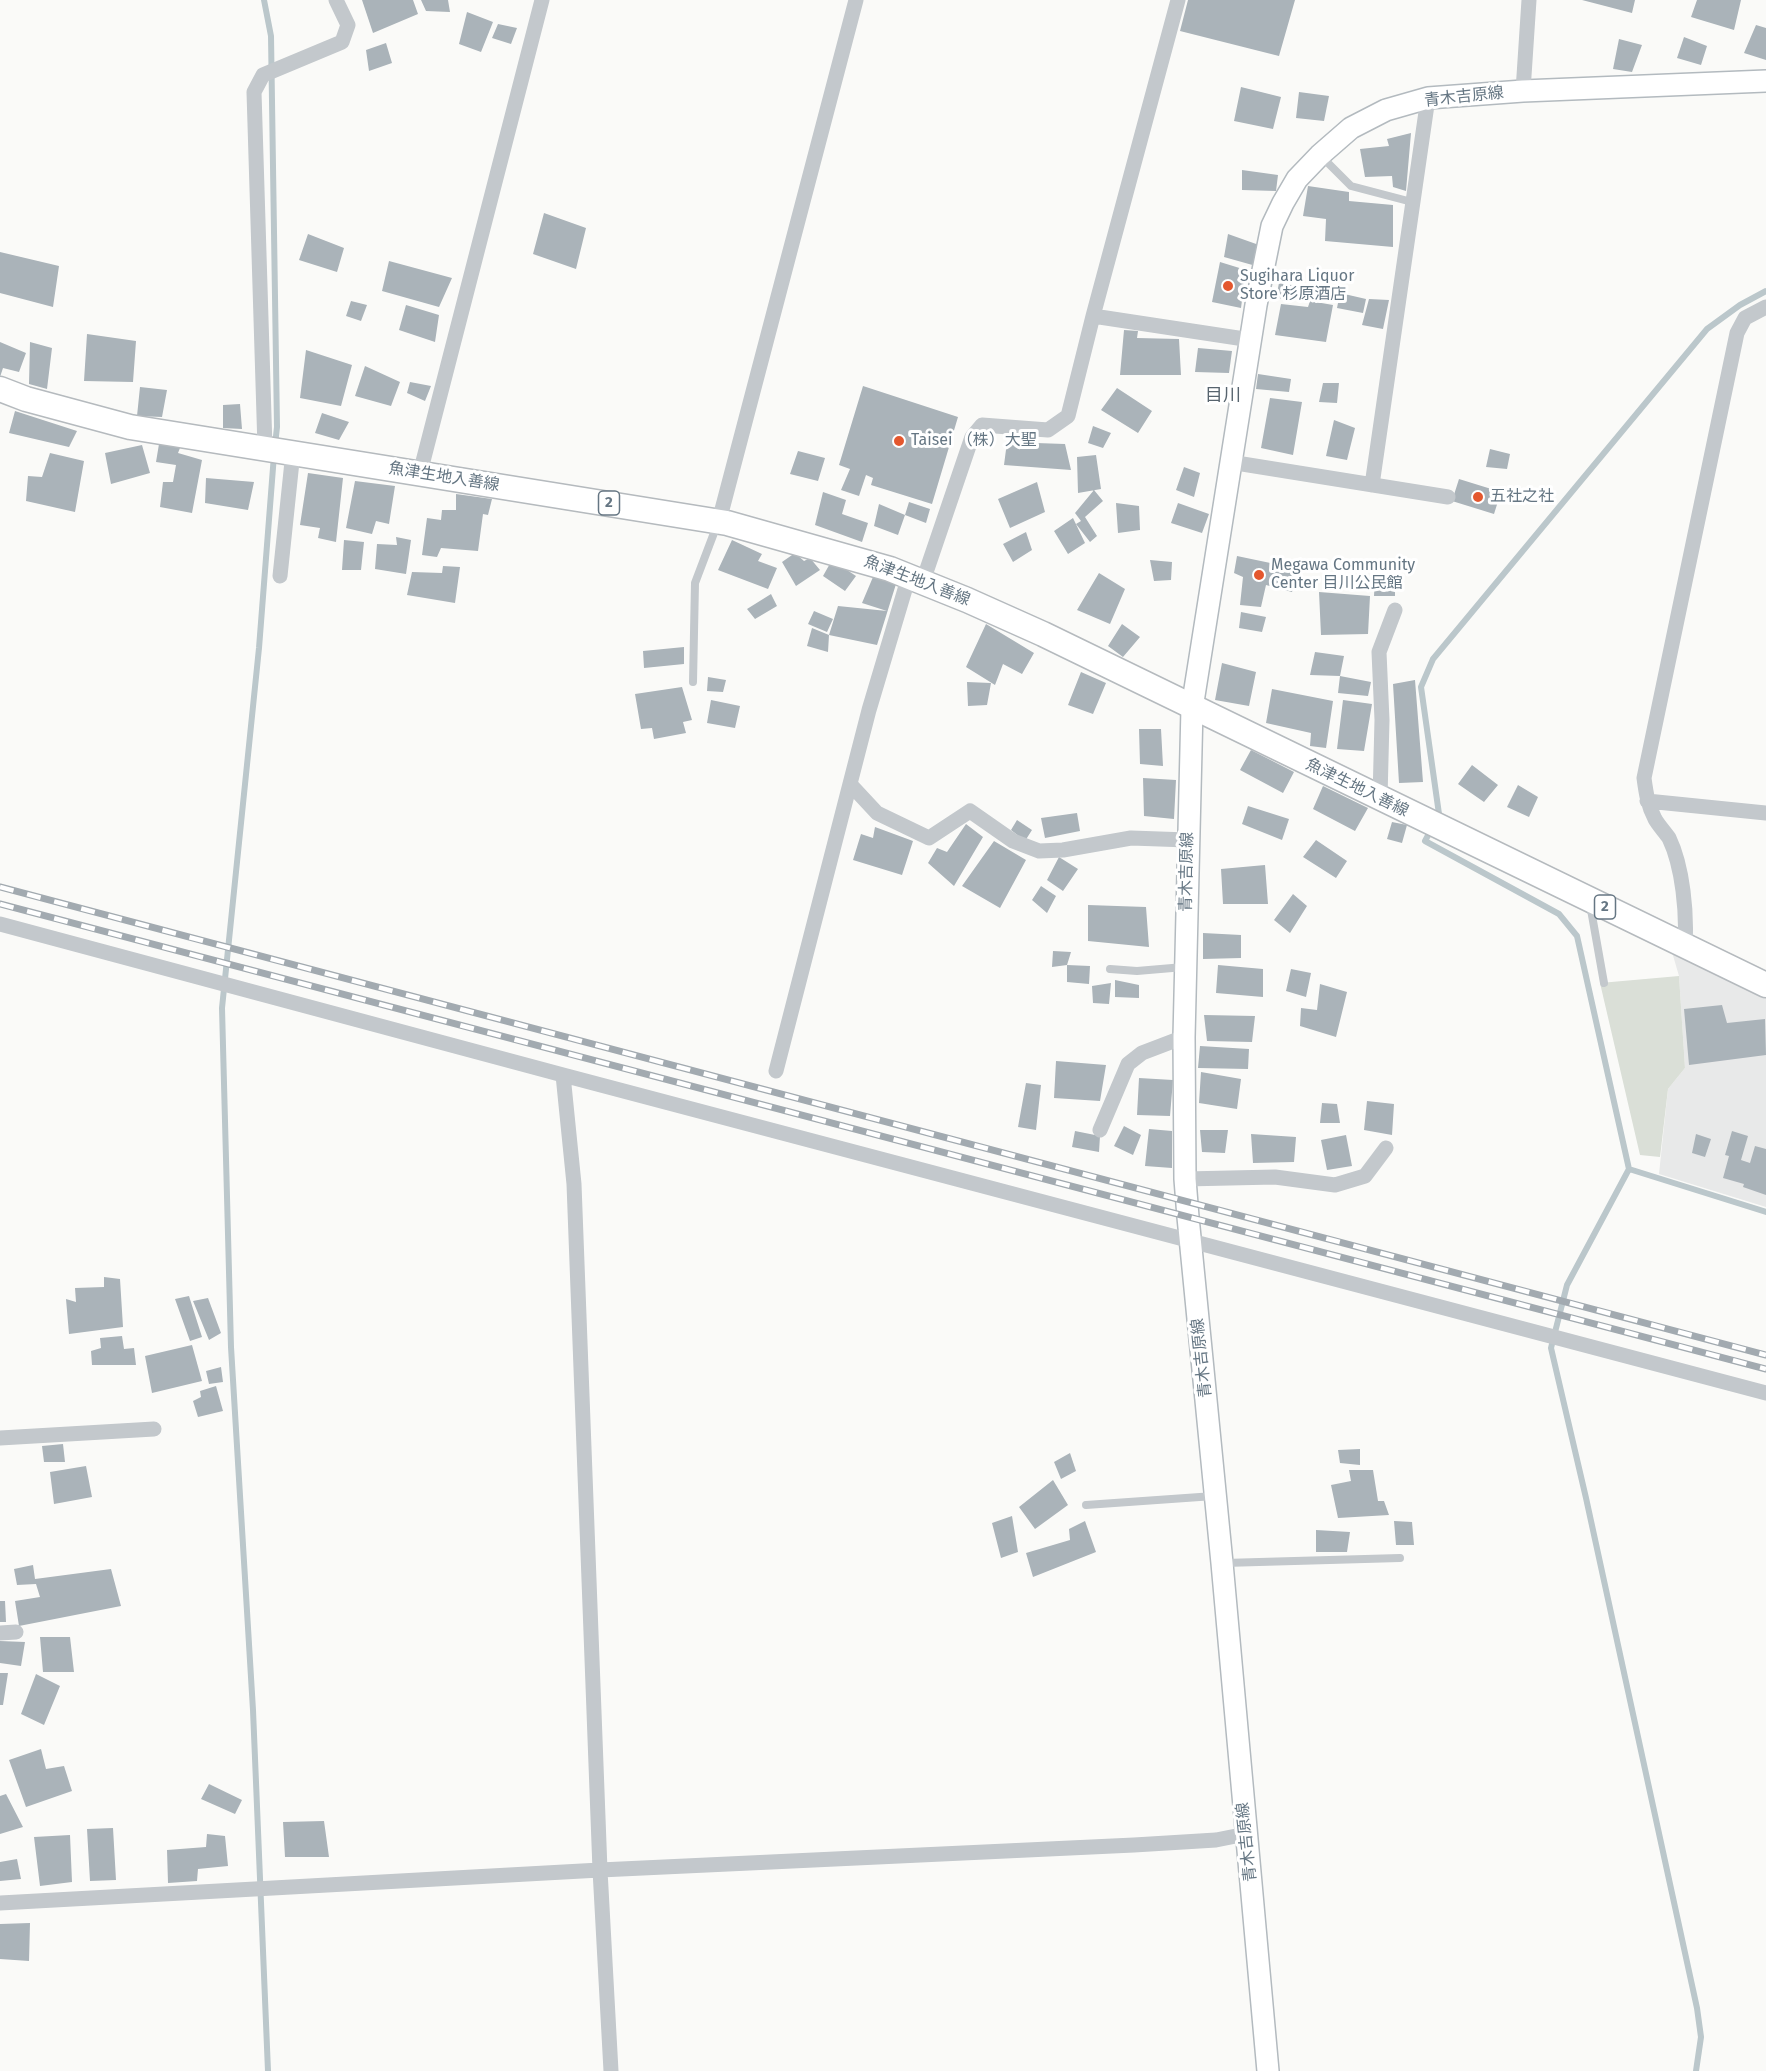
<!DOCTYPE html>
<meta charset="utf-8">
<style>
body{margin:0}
canvas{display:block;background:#fafaf8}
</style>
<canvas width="1766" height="2071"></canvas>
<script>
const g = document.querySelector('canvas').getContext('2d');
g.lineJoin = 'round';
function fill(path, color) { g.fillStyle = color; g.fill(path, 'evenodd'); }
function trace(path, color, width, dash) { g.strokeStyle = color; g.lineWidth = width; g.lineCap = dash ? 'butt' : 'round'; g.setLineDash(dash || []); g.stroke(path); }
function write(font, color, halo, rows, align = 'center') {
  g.font = font + ' "Fira Sans","Noto Sans JP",sans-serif'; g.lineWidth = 6; g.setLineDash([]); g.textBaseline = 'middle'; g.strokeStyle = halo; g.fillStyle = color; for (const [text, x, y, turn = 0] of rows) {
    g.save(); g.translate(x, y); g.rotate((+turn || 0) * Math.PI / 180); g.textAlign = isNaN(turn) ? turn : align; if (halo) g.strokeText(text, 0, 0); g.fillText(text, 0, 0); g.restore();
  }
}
fill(new Path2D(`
 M1672,952L1766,994V1207L1659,1174L1668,1089L1685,1068L1679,976Z`), '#e8e9e9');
fill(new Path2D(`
 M1679,976L1685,1068L1668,1089L1660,1157L1640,1155L1600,983Z`), '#dadfd7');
trace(new Path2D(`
 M264,0L271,36L277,427L275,445
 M1436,819L1439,814L1421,687L1433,659L1707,329L1740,305L1766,291
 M1432,828L1425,841L1559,914L1577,936L1629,1169L1567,1285L1551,1348L1586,1498L1697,2008L1701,2037L1696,2071
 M1629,1169L1766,1212
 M268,2071L253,1710L231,1347L222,1008L259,648L274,455`), '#bbc7cb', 6);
fill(new Path2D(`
 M362,0H413L418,14L373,33Z
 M421,0H448L450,12L426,11Z
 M1188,0H1295L1279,56L1180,31Z
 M1582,0H1635L1632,13Z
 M1697,0H1741L1734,30L1691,17Z
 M467,12L493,22L481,52L459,44Z
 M498,24L517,28L511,44L492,38Z
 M1756,25L1766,28V60L1744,53Z
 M1684,37L1707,46L1701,65L1677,58Z
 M1619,39L1642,45L1632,72L1613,69Z
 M386,43L392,63L369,71L366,50Z
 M1241,87L1281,97L1273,129L1234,121Z
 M1299,92L1329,96L1324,121L1296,118Z
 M1411,133L1406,191L1393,187L1392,176L1365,177L1360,149L1389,146L1387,139Z
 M1242,170L1278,175L1276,191L1242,190Z
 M1308,186L1349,192V201L1393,205V247L1325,241L1326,219L1303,216Z
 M544,213L586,228L576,269L533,254Z
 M308,234L344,248L337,272L299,260Z
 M1228,234L1259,245L1256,266L1224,257Z
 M0,252L59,266L53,307L0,293Z
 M389,261L452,278L439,307L382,291Z
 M1220,262L1246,270L1241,308L1212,302Z
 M1279,283L1297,286L1294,300L1276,298Z
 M1340,293L1366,299L1363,313L1337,308Z
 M1369,299L1389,300L1383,329L1362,325Z
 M351,301L367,305L361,321L346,316Z
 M1310,301L1333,305L1326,342L1275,335L1281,304L1308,307Z
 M406,305L439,315L435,342L399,330Z
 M1124,330L1138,331L1137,338L1179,339L1181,375H1120Z
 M87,334L136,341L133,382L84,381Z
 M0,342L26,353L19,372L3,368L0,377Z
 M30,342L52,348L47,389L29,384Z
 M1198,348L1232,351L1229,373L1195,372Z
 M306,350L352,365L341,406L300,398Z
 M365,366L400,382L391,406L355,396Z
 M1258,374L1291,379L1289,392L1256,389Z
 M410,382L431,386L425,401L407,393Z
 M1323,383H1339L1337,403L1319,402Z
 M863,386L958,417L932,504L871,485L873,478L866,475L859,496L841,490L850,469L839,465Z
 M140,387L167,390L162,417L137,416Z
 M1117,388L1152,411L1138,433L1101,410Z
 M1270,398L1302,402L1293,455L1261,448Z
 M240,404L242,429L223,428V405Z
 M15,411L77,431L69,447L9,433Z
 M322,413L349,422L339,440L315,433Z
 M1334,420L1355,428L1347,460L1326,456Z
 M1093,426L1111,433L1103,448L1088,443Z
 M1007,442L1065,444L1071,470L1004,465Z
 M159,444L180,448L178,453L202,460L192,513L160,507L163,482H173L176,465L156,462Z
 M142,445L150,473L111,484L105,453Z
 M1490,449L1510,454L1507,469L1486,467Z
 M798,451L825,458L818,481L790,474Z
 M50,453L84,461L75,512L26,501L28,476L42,477Z
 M1096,455L1101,489L1078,493L1077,457Z
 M1184,467L1200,473L1194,497L1176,490Z
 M308,473L343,478L336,542L318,538L320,528L300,525Z
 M206,478L254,482L248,510L205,503Z
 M1459,479L1501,492L1494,514L1452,501Z
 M355,481L395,486L389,524L376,521L372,534L346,528Z
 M1037,482L1045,512L1010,528L998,499Z
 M1094,490L1103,501L1085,517L1097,536L1090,542L1076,524L1081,521L1075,513Z
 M823,492L846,500L842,514L868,523L862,542L815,525Z
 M456,494L492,499L488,515L483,514L478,551L441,548L437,557L422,555L427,518L441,520L442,510H456Z
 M909,502L930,509L926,523L905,515Z
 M1116,503L1139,506L1140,530L1118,533Z
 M1178,503L1209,514L1202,533L1171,523Z
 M879,504L905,515L898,535L874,526Z
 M1073,518L1085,543L1068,554L1054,531Z
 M1026,532L1032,550L1013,562L1003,544Z
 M396,537L411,540L406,574L375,569L377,544L397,545Z
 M344,540L364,542L361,570H342Z
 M732,540L762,554L758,561L777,568L768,589L718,570Z
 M795,553L804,561L810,558L820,570L796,586L782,562Z
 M1237,556L1299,569L1292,592L1266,585L1261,607L1240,605L1243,577L1234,573Z
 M832,560L856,576L845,591L823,576Z
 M1150,560L1172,562L1171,580L1154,581Z
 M443,566L460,567L455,603L407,595L412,572L442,573Z
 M1099,573L1125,589L1110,624L1077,610Z
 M873,577L896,584L877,645L829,635L828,652L807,646L812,628L829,635L838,606L887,611L862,603Z
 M1375,577H1395V596H1374Z
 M1319,592L1370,596L1368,634L1321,635Z
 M771,594L777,606L755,619L747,609Z
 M814,611L833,619L827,632L808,624Z
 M1241,612L1266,617L1262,632L1239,628Z
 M986,624L1034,653L1022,674L1003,664L995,685L966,667Z
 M1122,624L1140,637L1123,657L1108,646Z
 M684,647V664L644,668L643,651Z
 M1315,652L1344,656L1340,676L1310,675Z
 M1222,663L1256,672L1249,706L1215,700Z
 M1081,672L1106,683L1093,714L1068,705Z
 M1340,676L1371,682L1368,696L1338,693Z
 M708,677L726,680L723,692L707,691Z
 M1415,680L1423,782L1399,783L1393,684Z
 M967,682L991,683L987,705L968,706Z
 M682,687L692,720L683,722L686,733L654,739L652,728L641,729L635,694Z
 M1272,689L1333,701L1326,748L1310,746L1311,733L1266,723Z
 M711,700L740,706L735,728L707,723Z
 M1343,700L1372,704L1364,751L1337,749Z
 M1139,729H1161L1163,766L1140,764Z
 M1251,750L1294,772L1283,793L1240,770Z
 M1472,765L1498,785L1484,802L1458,784Z
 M1143,778L1176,780L1174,819L1144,816Z
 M1518,785L1538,797L1529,817L1507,807Z
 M1323,786L1368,808L1355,831L1313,809Z
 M1248,806L1289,819L1282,840L1242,824Z
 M1077,813L1080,831L1045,838L1041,818Z
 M1017,820L1032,830L1025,841L1011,830Z
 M1392,822L1407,825L1402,843L1387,839Z
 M966,824L983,837L954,886L928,863L937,848L947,852Z
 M875,827L913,841L902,875L853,860L861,834L873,838Z
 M1316,840L1347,861L1336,878L1303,857Z
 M994,841L1026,860L1000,908L962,886Z
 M1059,857L1078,869L1063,891L1047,880Z
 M1265,865L1268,904H1223L1221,869Z
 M1041,886L1056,896L1047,913L1032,900Z
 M1293,894L1307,906L1290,933L1274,920Z
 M1088,905L1146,907L1149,947L1088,941Z
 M1203,933L1241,935V958L1203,959Z
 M1053,951L1071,952L1067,965L1052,967Z
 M1067,965L1090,966L1089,984L1067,982Z
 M1218,965L1263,969V997L1216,993Z
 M1291,969L1311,973L1306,997L1286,991Z
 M1115,980L1139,985V998L1115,997Z
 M1111,983L1109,1004L1093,1003L1092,986Z
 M1320,984L1347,992L1336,1037L1300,1026L1301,1008L1317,1010Z
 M1722,1005L1727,1023L1765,1019L1766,1055L1689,1065L1684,1009Z
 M1204,1015L1255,1016L1252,1042L1207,1041Z
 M1200,1046L1249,1049L1248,1069L1198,1068Z
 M1056,1061L1106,1065L1100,1101L1054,1098Z
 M1201,1072L1241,1079L1237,1109L1199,1103Z
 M1139,1078L1173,1080L1170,1116L1137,1115Z
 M1026,1083L1041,1085L1036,1130L1018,1127Z
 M1367,1101L1394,1104L1392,1135L1364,1130Z
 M1322,1103L1337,1104L1340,1123H1320Z
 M1124,1126L1141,1135L1133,1155L1114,1146Z
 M1149,1129L1172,1131V1168L1145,1166Z
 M1200,1130H1228L1225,1153L1202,1152Z
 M1075,1131L1100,1136L1099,1152L1072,1147Z
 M1732,1131L1748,1136L1741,1160L1750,1163L1755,1146L1766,1149V1195L1743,1187L1744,1184L1723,1178L1729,1156L1725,1155Z
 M1251,1134L1296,1137L1294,1162L1253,1163Z
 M1696,1134L1711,1139L1705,1157L1692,1153Z
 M1346,1135L1352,1166L1327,1170L1321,1140Z
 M104,1277L120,1279L123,1327L69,1334L66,1299L76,1302L75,1288L104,1287Z
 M189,1296L202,1337L190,1341L175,1299Z
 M208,1298L221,1333L209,1340L193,1301Z
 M122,1336L124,1349L134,1348L136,1365H92L91,1351L101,1348L100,1338Z
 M192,1345L202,1381L152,1393L145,1356Z
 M221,1367L223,1382L209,1384L206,1371Z
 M216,1386L223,1411L198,1417L193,1401L201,1397L200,1391Z
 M63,1444L65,1462H44L42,1446Z
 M1360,1449V1465L1340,1463L1338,1450Z
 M1070,1453L1076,1471L1061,1479L1054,1462Z
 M86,1466L92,1497L54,1504L50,1472Z
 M1349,1470H1373L1378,1501H1384L1389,1515L1338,1518L1331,1485L1351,1481Z
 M1053,1480L1068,1505L1035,1529L1019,1507Z
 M1012,1516L1018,1552L1001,1558L992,1523Z
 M1085,1521L1096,1552L1033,1577L1026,1553L1070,1540L1069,1529Z
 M1394,1521L1412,1522L1414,1545H1396Z
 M1316,1530L1350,1532L1347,1552H1316Z
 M33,1565L35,1579L111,1569L121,1606L19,1626L15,1601L40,1597L36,1584L17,1585L14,1569Z
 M0,1601H5L6,1622H0Z
 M40,1637H70L74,1672H43Z
 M0,1641L25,1642L21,1666L0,1663Z
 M0,1673H8L3,1705H0Z
 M36,1674L60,1686L44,1725L21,1714Z
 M41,1749L46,1769L64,1766L72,1791L26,1807L9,1760Z
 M209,1784L242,1800L235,1814L201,1799Z
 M6,1794L23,1827L0,1834V1796Z
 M324,1821L329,1857H285L283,1822Z
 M113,1828L116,1880L90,1881L87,1829Z
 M207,1834L225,1836L228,1866L198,1869L197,1881L168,1883L167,1850L206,1847Z
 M70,1835L72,1882L40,1886L34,1837Z
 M17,1859L21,1879L0,1881V1862Z
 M30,1923L29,1961L0,1959V1924Z`), '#aab3b9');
const secondary = new Path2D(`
 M1268,2071L1222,1563L1188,1217L1185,1179L1184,1037L1192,708L1256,305L1272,226L1283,203L1297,179L1320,155L1351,128L1386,110L1428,98L1523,91L1766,81`);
const primary = new Path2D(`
 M0,389L26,399L130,427L727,523L890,569L967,600L1043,634L1766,985`);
trace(secondary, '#b3babf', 24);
trace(primary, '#b5babe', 27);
trace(new Path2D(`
 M1321,156L1351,186L1412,202
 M693,682L695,583L717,525
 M1590,904L1604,983
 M1110,969L1137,971L1184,967
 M1086,1505L1214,1496
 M1224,1563L1400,1558`), '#c3c8cc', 8);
trace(new Path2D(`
 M1523,91L1529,0
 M1093,316L1251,340
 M265,448L254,92L263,75L342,42L348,25L336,0
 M1230,462L1448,497
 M420,473L542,0
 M1372,485L1428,98
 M719,521L856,0
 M280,576L293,452
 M923,581L972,437L982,425L1048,430L1068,416L1093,316L1178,0
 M850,784L877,813L929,838L970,811L1013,841L1039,851L1063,850L1131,838L1188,840
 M1380,798L1382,720L1379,652L1395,610
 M1647,801L1766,813
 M0,924L563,1075L1766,1393
 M1685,945C1687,914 1683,867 1669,838C1665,832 1659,826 1655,819C1648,806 1646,793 1644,778L1737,333L1745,318L1766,307
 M776,1071L869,710L909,576
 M563,1075L574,1184L600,1870L611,2071
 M1100,1130L1128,1064L1142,1053L1184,1037
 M1185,1179L1275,1177L1335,1185L1365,1176L1386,1148
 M0,1438L154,1429
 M0,1633L16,1632
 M0,1903L600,1870L1134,1845L1216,1840L1246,1834`), '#c3c8cc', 15);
trace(secondary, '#fff', 21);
trace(primary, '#fff', 24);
const rail = new Path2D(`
 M0,887L1766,1355
 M0,904L1766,1369`);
trace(rail, '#a2aab0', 7);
trace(rail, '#fff', 4.5, [14]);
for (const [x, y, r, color] of [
 [1228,286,6,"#e4572e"],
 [899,441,6,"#e4572e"],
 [1478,497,6,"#e4572e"],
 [1259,575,6,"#e4572e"]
]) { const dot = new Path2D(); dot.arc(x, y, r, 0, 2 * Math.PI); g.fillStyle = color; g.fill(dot); trace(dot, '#fff', 2); }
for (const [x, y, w] of [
 [609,503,21],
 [1605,907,21]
]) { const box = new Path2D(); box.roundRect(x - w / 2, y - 12, w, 24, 4.5); g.fillStyle = '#fff'; g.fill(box); trace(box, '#657683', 1.5); }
write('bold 15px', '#657683', null, [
 ["2",609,503],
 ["2",1605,907]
]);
write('16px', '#657683', '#fff', [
 ["青木吉原線",1464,97,-6],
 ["魚津生地入善線",444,477,9],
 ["魚津生地入善線",917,581,21],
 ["魚津生地入善線",1357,788,26],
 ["青木吉原線",1187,872,-89],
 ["青木吉原線",1202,1358,-96],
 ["青木吉原線",1247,1842,-96]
]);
write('16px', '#657683', '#fff', [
 ["Sugihara Liquor",1240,277],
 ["Store 杉原酒店",1240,295],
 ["Taisei （株）大聖",911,441],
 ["五社之社",1490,497],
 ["Megawa Community",1271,566],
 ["Center 目川公民館",1271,584]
], 'left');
write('18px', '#57646e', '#fff', [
 ["目川",1223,396]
]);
</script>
